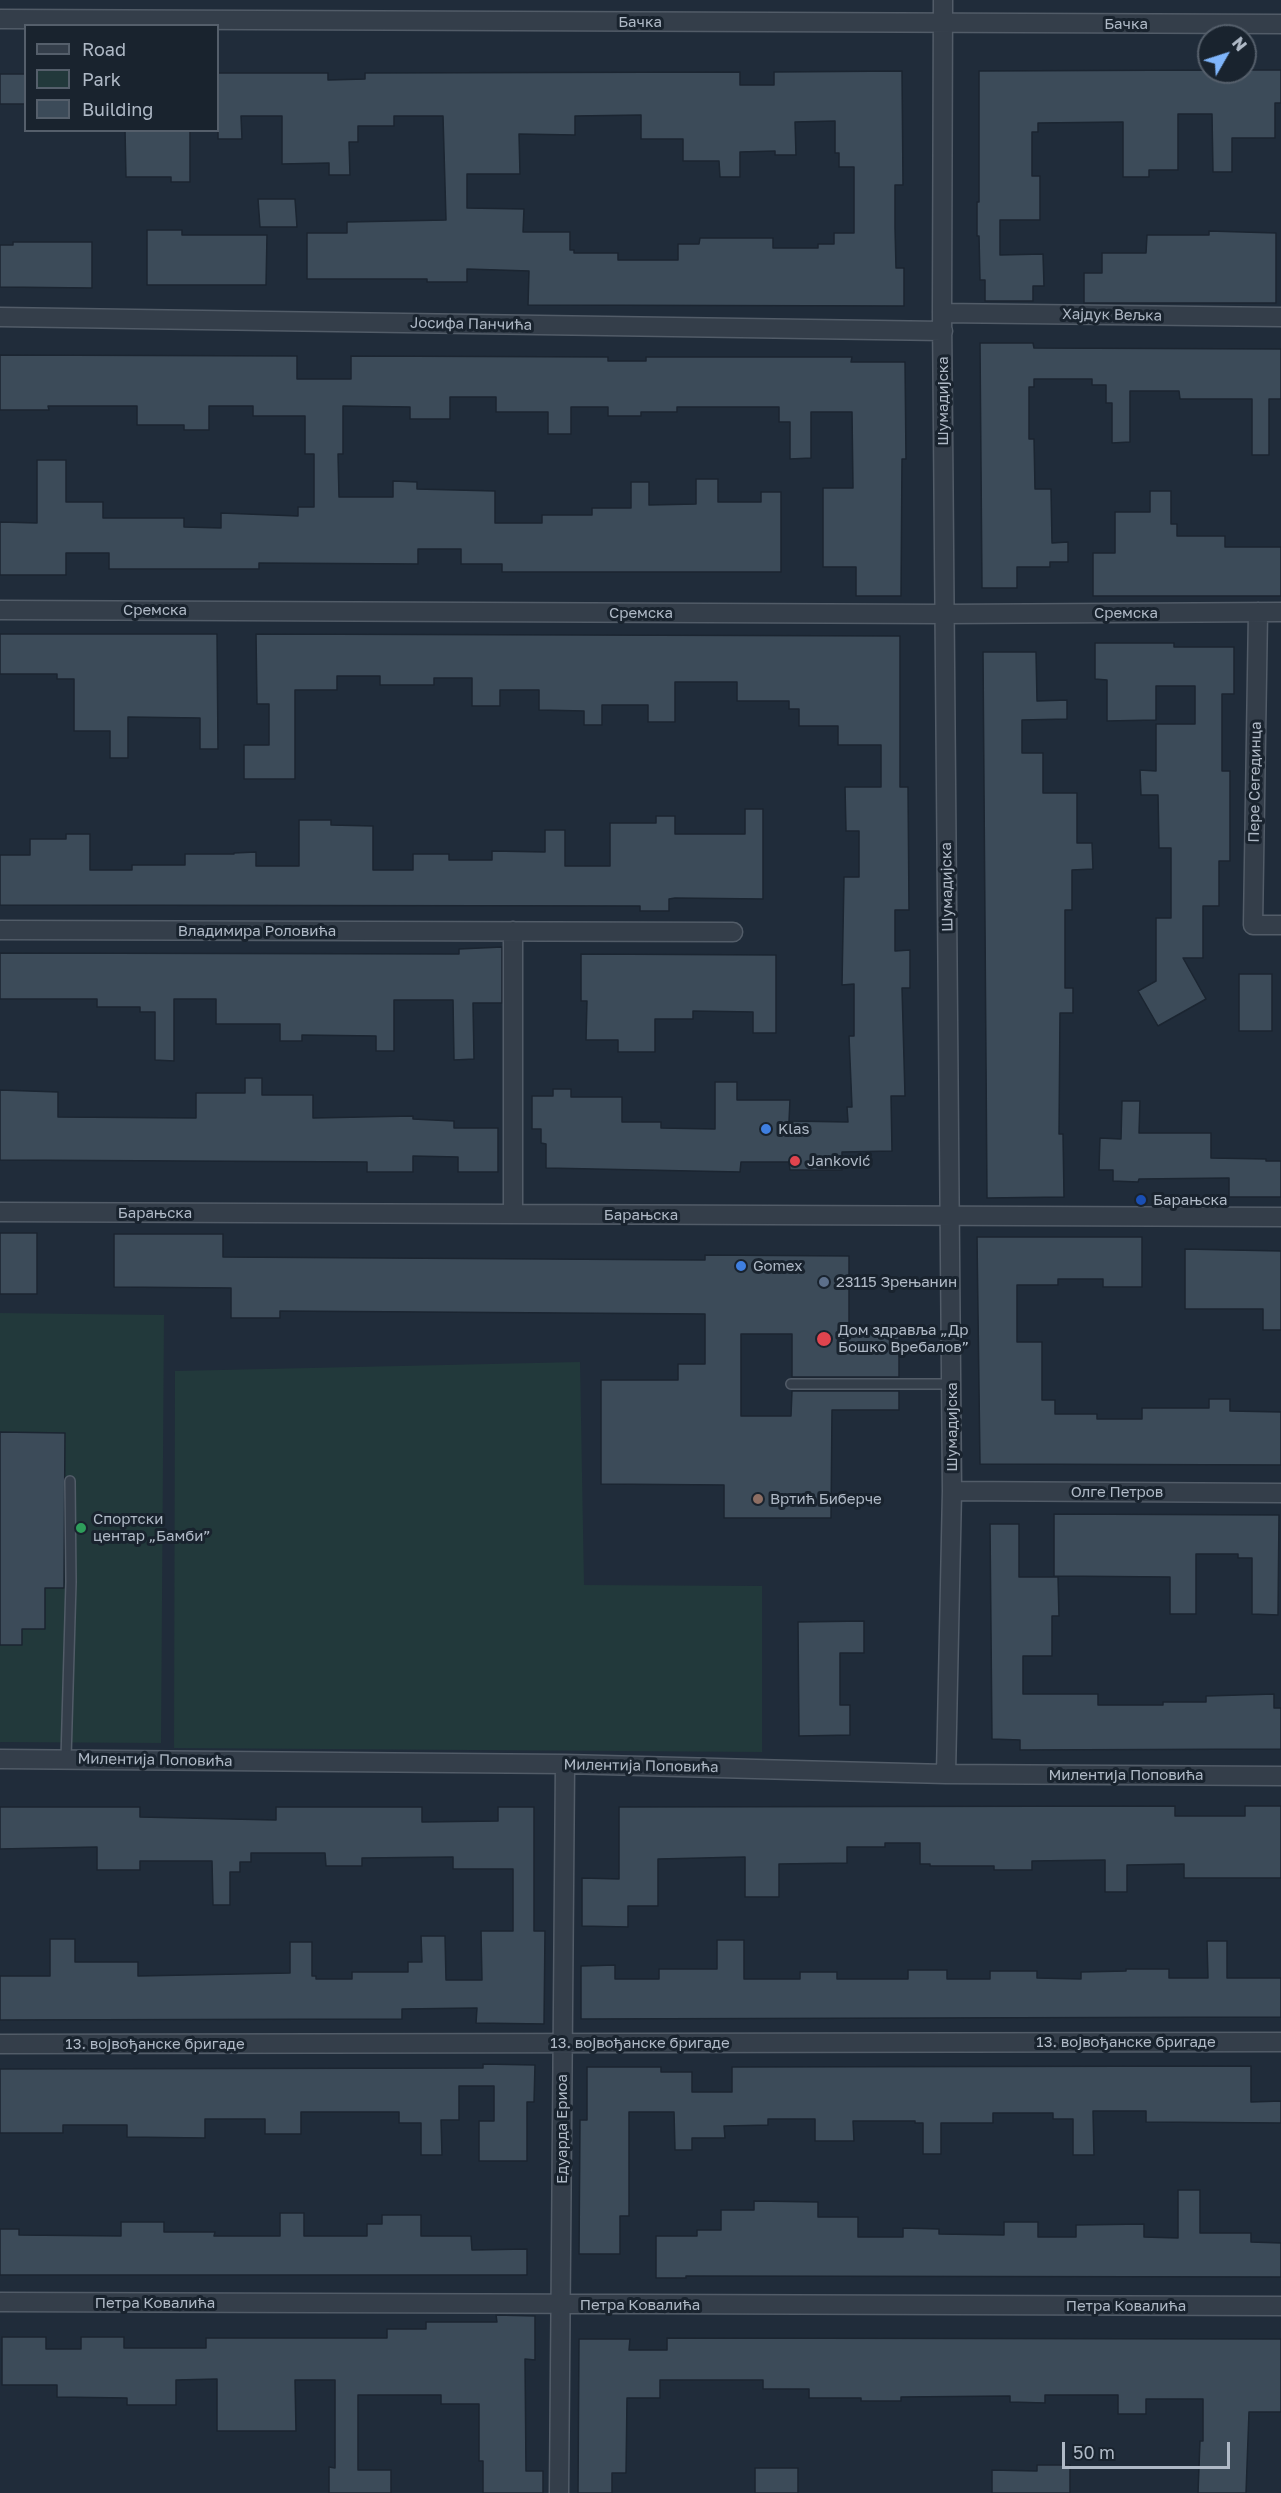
<!DOCTYPE html>
<meta charset="utf-8">
<style>
body{margin:0}
#map{position:relative;width:1281px;height:2493px;overflow:hidden;background:#202c3a;font-family:"Golos Text",sans-serif}
canvas{display:block}
.legend{position:absolute;left:24px;top:24px;width:195px;height:108px;box-sizing:border-box;background:#19232e;border:2px solid #555f6b;margin:0;padding:8px 10px;list-style:none;font-size:18px;color:#afb9c6}
.legend li{display:flex;align-items:center;gap:12px;height:30px}
.legend b{width:30px;border:2px solid #555f6b}
.north{position:absolute;left:1197px;top:24px;width:60px;height:60px;box-sizing:border-box;background:#19232e;border:2px solid #555f6b;border-radius:50%;rotate:51deg;font-size:16px;font-weight:700;line-height:24px;text-align:center;color:#afb9c6}
.north::after{content:'';display:block;margin:auto;width:21px;height:27px;background:#7fb5fb;clip-path:polygon(50% 0,100% 100%,50% 72%,0 100%)}
.scale{position:absolute;left:1062px;top:2442px;width:168px;height:27px;box-sizing:border-box;border:3px solid #afb9c6;border-top:0;padding-left:8px;font-size:18px;line-height:21px;white-space:nowrap;color:#afb9c6;-webkit-text-stroke:4px #19232e;paint-order:stroke}
</style>
<div id="map">
<canvas width="1281" height="2493"></canvas>
<ul class="legend">
<li><b style="height:8px;background:#343e4a"></b>Road</li>
<li><b style="height:16px;background:#22393b"></b>Park</li>
<li><b style="height:16px;background:#3c4b59"></b>Building</li>
</ul>
<div class="north">N</div>
<div class="scale">50 m</div>
</div>
<script>
const g = document.querySelector('canvas').getContext('2d');
g.lineJoin = 'round';
function fill(path, color) { g.fillStyle = color; g.fill(path, 'evenodd'); }
function trace(path, color, width, dash) { g.strokeStyle = color; g.lineWidth = width; g.lineCap = dash ? 'butt' : 'round'; g.setLineDash(dash || []); g.stroke(path); }
function write(font, color, halo, rows, align = 'center') {
  g.font = font + ' "Golos Text",sans-serif'; g.lineWidth = 6; g.setLineDash([]); g.textBaseline = 'middle'; g.strokeStyle = halo; g.fillStyle = color; for (const [text, x, y, turn = 0] of rows) {
    g.save(); g.translate(x, y); g.rotate((+turn || 0) * Math.PI / 180); g.textAlign = isNaN(turn) ? turn : align; if (halo) g.strokeText(text, 0, 0); g.fillText(text, 0, 0); g.restore();
  }
}
fill(new Path2D(`
 M0,1313L164,1315L161,1743L0,1742Z
 M580,1362L584,1585L762,1586V1752L174,1748L175,1371Z`), '#22393b');
const building = new Path2D(`
 M1208,70V72H1245V70H1281V103H1275V138H1232V172H1213L1212,114H1178V170H1149V177H1123V122L1038,123V132H1032V176H1040V220H1000V255L1043,254L1044,286H1033V301H985V280H980L979,236H977V202H979V71Z
 M902,71L903,185H895V228L896,268H904V306L528,305L529,271L467,269V282H427V279H307V233H347V222L446,220L443,116H394V126H358V142H349L350,175H329V163L282,164V116H241L242,139H218V73H328V80L365,79V73L740,72V85H774V72ZM641,115V139H683V161H719L720,177H740V152L775,151V155H796L795,122L835,121V153H839V167H854V233H834V244H818V248H773V238H700L699,244H678V260H618V253H574V250H570V232H523L524,209L467,208V174H520L519,134L575,135V116Z
 M0,74H26V104H0Z
 M125,130H190V182H171V177H126Z
 M258,199H295L297,227H260Z
 M147,230H182V235H267L266,285H147Z
 M1209,231L1276,233V303H1084V273H1102V253H1146L1147,235H1209Z
 M13,242H92V288L0,287V245H13Z
 M980,343H1033L1034,348L1281,349V399H1269V455H1252V399H1180L1179,391H1130V442L1112,443V403H1106V385H1092V379H1034V387H1029V439H1034L1035,489H1051L1052,543L1068,542V562H1050V567H1017V588H982Z
 M0,355L297,356V379H351V356L608,357V361H646V357H852L851,362H905L906,459H902L901,596H856V567H823V488H853L852,412H811V458L790,459V422H779V407H677V412H641V416H608V407H571V434H548V412H496V397H450V419H410V407L343,406V454H338L339,497H393V481L417,482V489L495,491V523H542V515H592V508H631V482H649V505L696,504V479H718V502H761V492H781V572H502V564H461V549H418V564L259,563V569H109V553H66V575H0V522L37,523V460H66V502H103V518H184V527L221,528V513L298,516V507H314V454H305V416H253V406H209V430H184V425H137V406H48L49,410H0Z
 M1150,491H1171V524H1177V536H1225V547H1281V596H1093V553H1115V512H1150Z
 M0,634H217L218,749H200V718L128,717V758H110V731H74V679H57V674H0Z
 M256,634L900,636V787H908L909,910H895V951L910,950V988H902L905,1096H891L892,1151L842,1152V1170H790L789,1162H741L740,1172L546,1168V1144L541,1143V1129H532V1096H553V1089H571V1097H622V1122H661V1128L715,1129V1082H737V1100H790L789,1121L848,1122L847,1107H852L849,1036H854V984L842,985L844,877H859V831H846L845,787H881V745H838V726H799V709H789V701H737V682H675V722H648V705H602V725H584V711L539,710V690H500V706H472V678H434V685H380V676H337V690H295V779H244V745H269V704H257Z
 M1095,643H1174V647H1234V694H1222V771H1230V861H1219V906H1203V958H1183L1206,999L1158,1026L1138,991L1156,981V918H1171V848H1159L1158,795H1141L1140,770L1156,771V724H1195V686H1156V720L1107,721V680L1095,679Z
 M983,652H1036L1037,701L1067,700V719L1022,720V753H1043V793H1077V843H1092L1093,869L1072,870V910H1065V988H1073V1013H1060L1059,1134H1063L1064,1197L987,1198Z
 M745,809H763V899L675,898L669,899V911H640V906L0,905V855H30V839H66V834H90V870H132V865H185V854H234V853L256,852V866H299V820H331V825L373,826V870H413V854H449V860H492V851L545,852V830H565V866H610V823H656V816H675V834H745Z
 M502,947V1003H473L474,1059L454,1060L453,1000H394V1051H376V1036L302,1035V1041H280V1024H216V999H174V1061L155,1060V1012H140V1007H97V999H0V953L459,954V949Z
 M581,954L776,955V1033H753V1012L693,1011V1019H655V1052H618V1040H586L587,1001H581Z
 M1239,974H1272V1031H1239Z
 M245,1078H262V1095H313V1118L413,1116V1119L454,1121V1128H498V1172H458V1157L413,1156V1172H367V1162L0,1160V1090L58,1092V1117L196,1118V1093H245Z
 M1122,1101H1140L1139,1133H1211V1158L1266,1159V1161H1281V1197H1229V1178L1139,1179L1138,1182L1113,1181V1170H1099L1100,1138L1121,1139Z
 M0,1233H37V1294H0Z
 M114,1234H223V1257L705,1260V1255L849,1256V1326H899V1377H792V1334H741V1416H791L792,1391H899V1410H832L831,1518H724V1485L601,1484V1380H678V1364H705V1314L280,1311V1318H231V1288L114,1287Z
 M977,1237H1142V1287H1103V1279H1058V1285H1017V1342H1042V1400H1055V1414H1097V1419H1142V1408H1209V1399H1230V1411L1281,1412V1465L980,1464Z
 M1185,1249L1281,1251V1330H1263V1309H1185Z
 M0,1432L65,1433L64,1588H45V1629H22V1645H0Z
 M1054,1514L1279,1515L1278,1615L1252,1614V1558H1238V1554H1196V1614H1170V1577L1054,1576Z
 M990,1524H1019V1577H1058L1059,1616H1052V1656H1023V1694H1098V1705H1163V1702H1206V1696L1274,1694V1708H1281V1749L1020,1750V1740L992,1739Z
 M864,1621V1653H840V1705H850V1735L799,1736L798,1622Z
 M1175,1806V1816H1245V1806H1281V1878H1184V1864L1127,1865V1892H1105V1860L1032,1861V1870H994V1866H930V1864H920V1843H885V1847H847V1863L779,1864V1897H745V1857L658,1859V1906H628V1927L582,1926V1878L619,1879V1807Z
 M0,1807H140V1817L276,1820V1807H422V1822L498,1821V1807H534V1931H545L544,2024L476,2023L477,2008L402,2009V2019L0,2020V1976H50V1939H75V1962H138V1976L290,1973V1942H312V1976H316V1979H352V1972H408V1962H422L421,1936H445L446,1980H482L481,1931H513V1869H453V1857L362,1858V1866H326L325,1853H251V1862H240V1872H230V1905H213L212,1861H140V1870H97V1847L0,1849Z
 M717,1940H744V1979H800V1972H837V1979H908V1970H947V1979H990V1971H1037V1978L1081,1979V1972L1126,1971V1969H1169V1978H1208L1207,1941H1227V1978H1281V2017L581,2019V1966L615,1965V1979H659V1969H717Z
 M483,2064L535,2065L534,2102H527V2161H479V2121H494V2086H459V2120H441L442,2155H421V2123H399V2112H301V2134H265V2119H205V2138L127,2137V2125H63V2133H0V2069L483,2068Z
 M1251,2066V2102L1281,2101V2123L1146,2122V2111H1093L1094,2155H1073V2119H1053V2113H993V2123H941V2154H923V2123H915V2121H853L854,2141H815V2119H768V2125L724,2126L725,2138H692V2150H675L674,2112H629V2216H620V2254H579L580,2120H587V2067H661V2072H692V2092H732V2067Z
 M1178,2190H1200V2233H1251V2242L1281,2243V2277L686,2276V2278H656V2236H697V2230H721V2210H754V2201L818,2202V2217H858V2237H903V2228L939,2229V2234L1004,2235V2222H1038V2237H1076V2225L1144,2224V2237L1178,2238Z
 M280,2213H304V2236H367V2224H382V2215H421V2236H471L472,2250L527,2249V2275H0V2229H19V2235L121,2236V2222H164V2232H215L214,2236H280Z
 M496,2315L535,2316V2360L525,2359L526,2471H543V2493H483V2461H479V2404H441V2395H358V2470H391V2493H329V2467L335,2468V2380H295L296,2431H217V2379L176,2380V2405H127V2398L57,2397V2385H2V2337H46V2349H81V2337H124V2348H206V2338H387V2329H426V2322H497Z
 M667,2338L1281,2339V2412H1249L1246,2493H1198L1200,2441H1203V2399H1146V2414H1118V2395H1045V2403L1010,2402V2396L901,2397V2401H861V2398H809V2389H763V2380H660V2398H627L626,2473H612V2493H578L579,2339H630L629,2350H667Z
 M1037,2465H1070V2493H992V2470L1037,2471Z
 M755,2468H798V2493H755Z`);
fill(building, '#3c4b59');
trace(building, '#1b2531', 1.5);
const lane = new Path2D(`
 M791,1384H952
 M66,1759L71,1582L70,1481`);
const street = new Path2D(`
 M943,0L942,313L952,1491L946,1774
 M0,19L1281,24
 M942,313L1281,317
 M0,317L943,331
 M0,610L944,614L1281,612
 M1258,612L1253,925H1281
 M0,930L733,932
 M0,1212L1281,1217
 M513,1214V931
 M952,1491L1281,1493
 M0,1759L565,1764L946,1774L1281,1776
 M0,2044L1281,2042
 M0,2302L1281,2306
 M559,2493L565,1764`);
trace(lane, '#525c68', 12);
trace(street, '#525c68', 21);
trace(lane, '#343e4a', 9);
trace(street, '#343e4a', 18);
for (const [x, y, r, color] of [
 [766,1129,6,"#3f7fe0"],
 [795,1161,6,"#e0444e"],
 [1141,1200,6,"#1a4fb4"],
 [741,1266,6,"#3f7fe0"],
 [824,1282,6,"#5c6f8a"],
 [824,1339,8,"#e0444e"],
 [758,1499,6,"#8d6e63"],
 [81,1528,6,"#2e9e5b"]
]) { const dot = new Path2D(); dot.arc(x, y, r, 0, 2 * Math.PI); g.fillStyle = color; g.fill(dot); trace(dot, '#19232e', 2); }
write('15px', '#afb9c6', '#19232e', [
 ["Бачка",640,22],
 ["Бачка",1126,24],
 ["Хајдук Вељка",1112,315,1],
 ["Јосифа Панчића",471,324,1],
 ["Шумадијска",943,401,-90],
 ["Сремска",155,610],
 ["Сремска",641,613],
 ["Сремска",1126,613],
 ["Пере Сегединца",1255,782,-89],
 ["Шумадијска",947,887,-91],
 ["Владимира Роловића",257,931],
 ["Барањска",155,1213],
 ["Барањска",641,1215],
 ["Шумадијска",952,1427,-90],
 ["Олге Петров",1117,1492],
 ["Милентија Поповића",155,1760,1],
 ["Милентија Поповића",641,1766,1],
 ["Милентија Поповића",1126,1775],
 ["13. војвођанске бригаде",1126,2042],
 ["13. војвођанске бригаде",640,2043],
 ["13. војвођанске бригаде",155,2044],
 ["Едуарда Ериоа",562,2129,-90],
 ["Петра Ковалића",155,2303],
 ["Петра Ковалића",640,2305],
 ["Петра Ковалића",1126,2306]
]);
write('15px', '#afb9c6', '#19232e', [
 ["Klas",778,1129],
 ["Janković",807,1161],
 ["Барањска",1153,1200],
 ["Gomex",753,1266],
 ["23115 Зрењанин",836,1282],
 ["Дом здравља „Др",838,1330],
 ["Бошко Вребалов”",838,1347],
 ["Вртић Биберче",770,1499],
 ["Спортски",93,1519],
 ["центар „Бамби”",93,1536]
], 'left');
</script>
